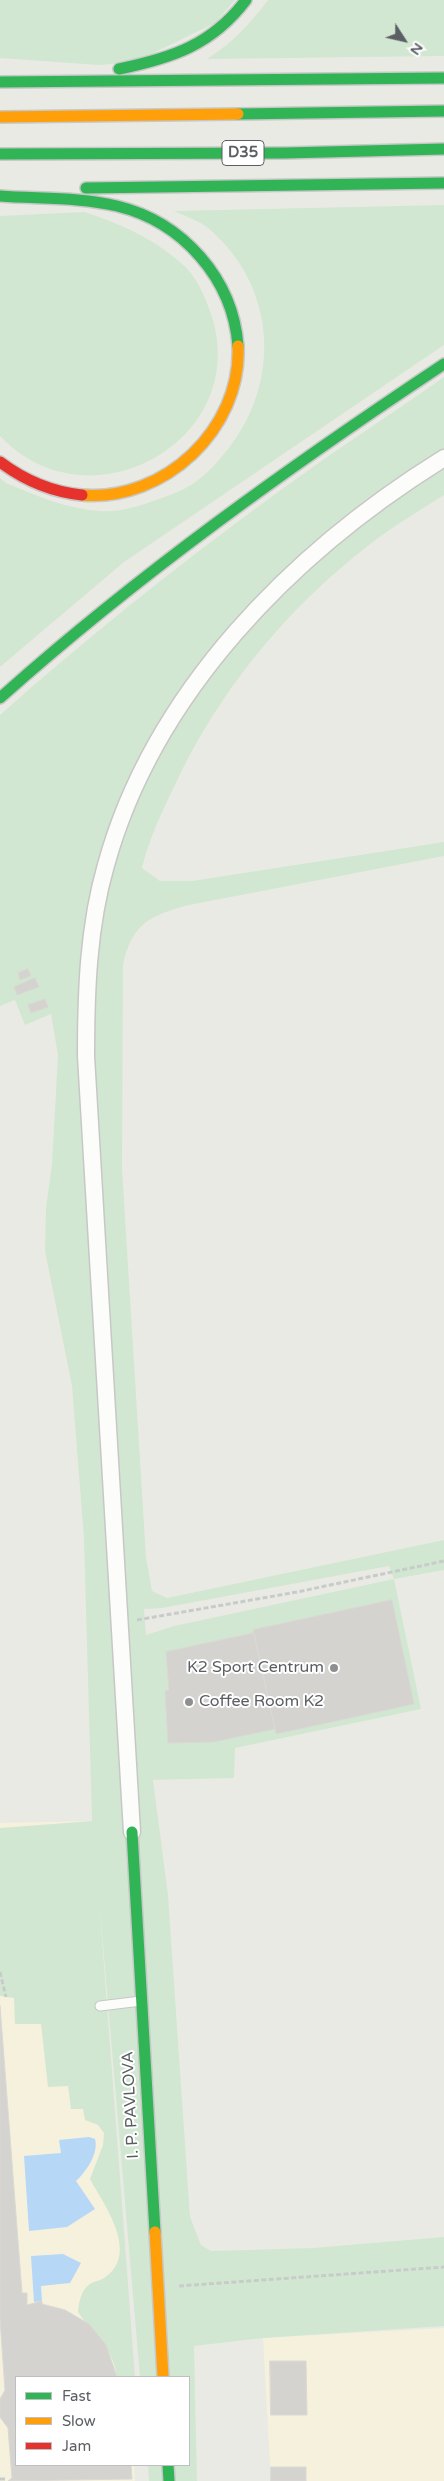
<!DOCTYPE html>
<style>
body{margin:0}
#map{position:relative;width:444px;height:2481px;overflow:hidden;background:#eaeae5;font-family:"Varela Round",sans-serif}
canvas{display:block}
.legend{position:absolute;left:15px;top:2376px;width:175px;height:90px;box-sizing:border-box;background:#fff;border:1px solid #bdbfc1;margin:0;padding:6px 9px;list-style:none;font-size:15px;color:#5b5e63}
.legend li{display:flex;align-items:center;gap:10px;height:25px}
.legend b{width:25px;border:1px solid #bdbfc1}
.north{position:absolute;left:379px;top:15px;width:50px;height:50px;-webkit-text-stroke:4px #fff;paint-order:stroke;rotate:125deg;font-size:14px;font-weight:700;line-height:20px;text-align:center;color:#5b5e63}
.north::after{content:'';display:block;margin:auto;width:18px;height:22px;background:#5b5e63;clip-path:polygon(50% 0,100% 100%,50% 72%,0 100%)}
</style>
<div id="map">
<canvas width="444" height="2481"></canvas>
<ul class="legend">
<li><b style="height:6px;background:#30b455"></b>Fast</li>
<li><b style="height:6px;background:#ff9f0a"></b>Slow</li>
<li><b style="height:6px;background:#e5322d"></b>Jam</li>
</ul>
<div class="north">N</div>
</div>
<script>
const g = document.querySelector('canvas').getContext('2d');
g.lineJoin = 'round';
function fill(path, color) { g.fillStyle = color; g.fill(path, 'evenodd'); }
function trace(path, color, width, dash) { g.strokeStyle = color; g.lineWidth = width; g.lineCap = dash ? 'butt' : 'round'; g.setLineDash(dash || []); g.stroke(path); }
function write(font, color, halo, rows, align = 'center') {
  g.font = font + ' "Varela Round",sans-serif'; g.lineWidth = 4; g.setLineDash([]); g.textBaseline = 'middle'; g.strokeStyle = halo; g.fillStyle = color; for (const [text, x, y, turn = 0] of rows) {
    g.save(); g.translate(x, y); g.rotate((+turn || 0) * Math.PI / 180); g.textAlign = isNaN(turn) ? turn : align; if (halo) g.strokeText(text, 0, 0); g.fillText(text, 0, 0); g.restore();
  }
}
fill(new Path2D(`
 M92,1821L128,2377H16V2465H134L135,2481H0V1823Z
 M444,2328V2481H271L263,2338Z`), '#f5f1dd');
fill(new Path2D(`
 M0,0H235L215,23L135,62L99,65L0,58Z
 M268,0H444V56L207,59C232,43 250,24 268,0Z
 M444,205V345L124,562L0,667V478L6,483C37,496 67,509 100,511C119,513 142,505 159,499C167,496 176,493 184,489C202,480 216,464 228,449C282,381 276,285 208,228C199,221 185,216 174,211Z
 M84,212C119,223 153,238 181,263C195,274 204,294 210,311C256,438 90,532 0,436V216Z
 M444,377V495C419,511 392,527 369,545C286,609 218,692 174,787C161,814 149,839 142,868L160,881H192L444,842V856L189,905C151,915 132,923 123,965L122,1168L146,1557L152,1591L167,1598L444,1540V1570L394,1579L421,1709L235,1748L234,1778L153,1780L168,1895L190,2217L201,2245L211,2251L313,2248L444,2237V2326L263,2338L194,2346L197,2481H149L148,2465H189V2377H140L99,1899L135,2377H117C112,2344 94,2337 78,2312C79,2302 81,2290 90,2284C94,2281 100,2281 104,2278C141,2254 104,2205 90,2179L103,2145L104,2133L98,2125L85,2120L83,2109H71L68,2086L48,2087L41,2024H15L14,1998L0,1996V1828L92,1821L84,1539L72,1386L45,1251L46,1208L52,1164L58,1055L51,1014L25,1025L15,1000L0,1006V715C84,640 172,570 263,503C322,459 384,419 444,377ZM389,1566L394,1579L174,1626L146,1635L144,1609L162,1608Z`), '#d2e7d1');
fill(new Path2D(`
 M89,2137L95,2139C99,2153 86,2172 76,2181L95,2209L67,2227L29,2231L24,2156L61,2153L59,2140Z
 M63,2254L81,2263L70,2283L41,2286L42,2301L34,2302L31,2256Z`), '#b7d7f7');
const building = new Path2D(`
 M28,969L31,976L20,980L18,973Z
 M35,978L39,987L17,995L14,987Z
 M45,999L48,1007L31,1013L28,1005Z
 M392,1600L414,1704L276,1734L253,1630Z
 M254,1633L275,1729L213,1742L168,1743L165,1691L169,1690L166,1652Z
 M0,2006L22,2293H27V2305L42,2301V2304L65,2310L89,2324L106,2345L117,2377H16V2465H131L132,2479L8,2481L12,2478L8,2428L0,2417V2399L5,2390L0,2319Z
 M270,2361H306L307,2415H271Z
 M271,2467H306V2481H271Z`);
fill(building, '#d4d3d0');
trace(building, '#dad9d4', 1);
const lane = new Path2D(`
 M100,2006L141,2001`);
const street = new Path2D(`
 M132,1832L86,1056C86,992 88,927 106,865C154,691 294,551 444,458`);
const fast = new Path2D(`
 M119,69C172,58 212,45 246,0
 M0,82L444,78
 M238,114L444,111
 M0,154L285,153L444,149
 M86,188L444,183
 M0,196C39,199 79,197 117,206C183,222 233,279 238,346
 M0,698C139,574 289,467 444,364
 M132,1832L155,2232
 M168,2465L169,2481`);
const slow = new Path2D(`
 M0,117L238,114
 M82,495C164,502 242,429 238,346
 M155,2232L163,2377`);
const jam = new Path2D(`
 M0,462C24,480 52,492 82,495`);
trace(lane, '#c7c7c6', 11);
trace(street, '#c7c7c6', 19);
trace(fast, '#c7c8c7', 14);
trace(slow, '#c7c8c7', 14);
trace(jam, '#c7c8c7', 14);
trace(new Path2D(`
 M137,1620L297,1592L444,1561
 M0,1972L6,1997
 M179,2286L444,2267
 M0,2479H5`), '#c7ccca', 3, [5, 2.5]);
trace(lane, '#fcfcfb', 9);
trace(street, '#fcfcfb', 16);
trace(fast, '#30b455', 11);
trace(slow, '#ff9f0a', 11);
trace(jam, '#e5322d', 11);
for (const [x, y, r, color] of [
 [334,1668,5,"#8d8f90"],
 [189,1702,5,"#8d8f90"]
]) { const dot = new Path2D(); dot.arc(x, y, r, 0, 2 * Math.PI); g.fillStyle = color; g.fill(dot); trace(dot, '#fff', 2); }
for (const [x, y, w] of [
 [243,153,42]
]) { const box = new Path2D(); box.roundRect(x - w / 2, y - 12.5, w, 25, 4); g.fillStyle = '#fff'; g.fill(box); trace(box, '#5b5e63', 1); }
write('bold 15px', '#5b5e63', null, [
 ["D35",243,153]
]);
write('16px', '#5b5e63', '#fff', [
 ["K2 Sport Centrum",324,1668],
 ["Coffee Room K2",199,1702,"left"]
], 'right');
write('16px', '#5b5e63', '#fff', [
 ["I. P. PAVLOVA",131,2105,-93]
]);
</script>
